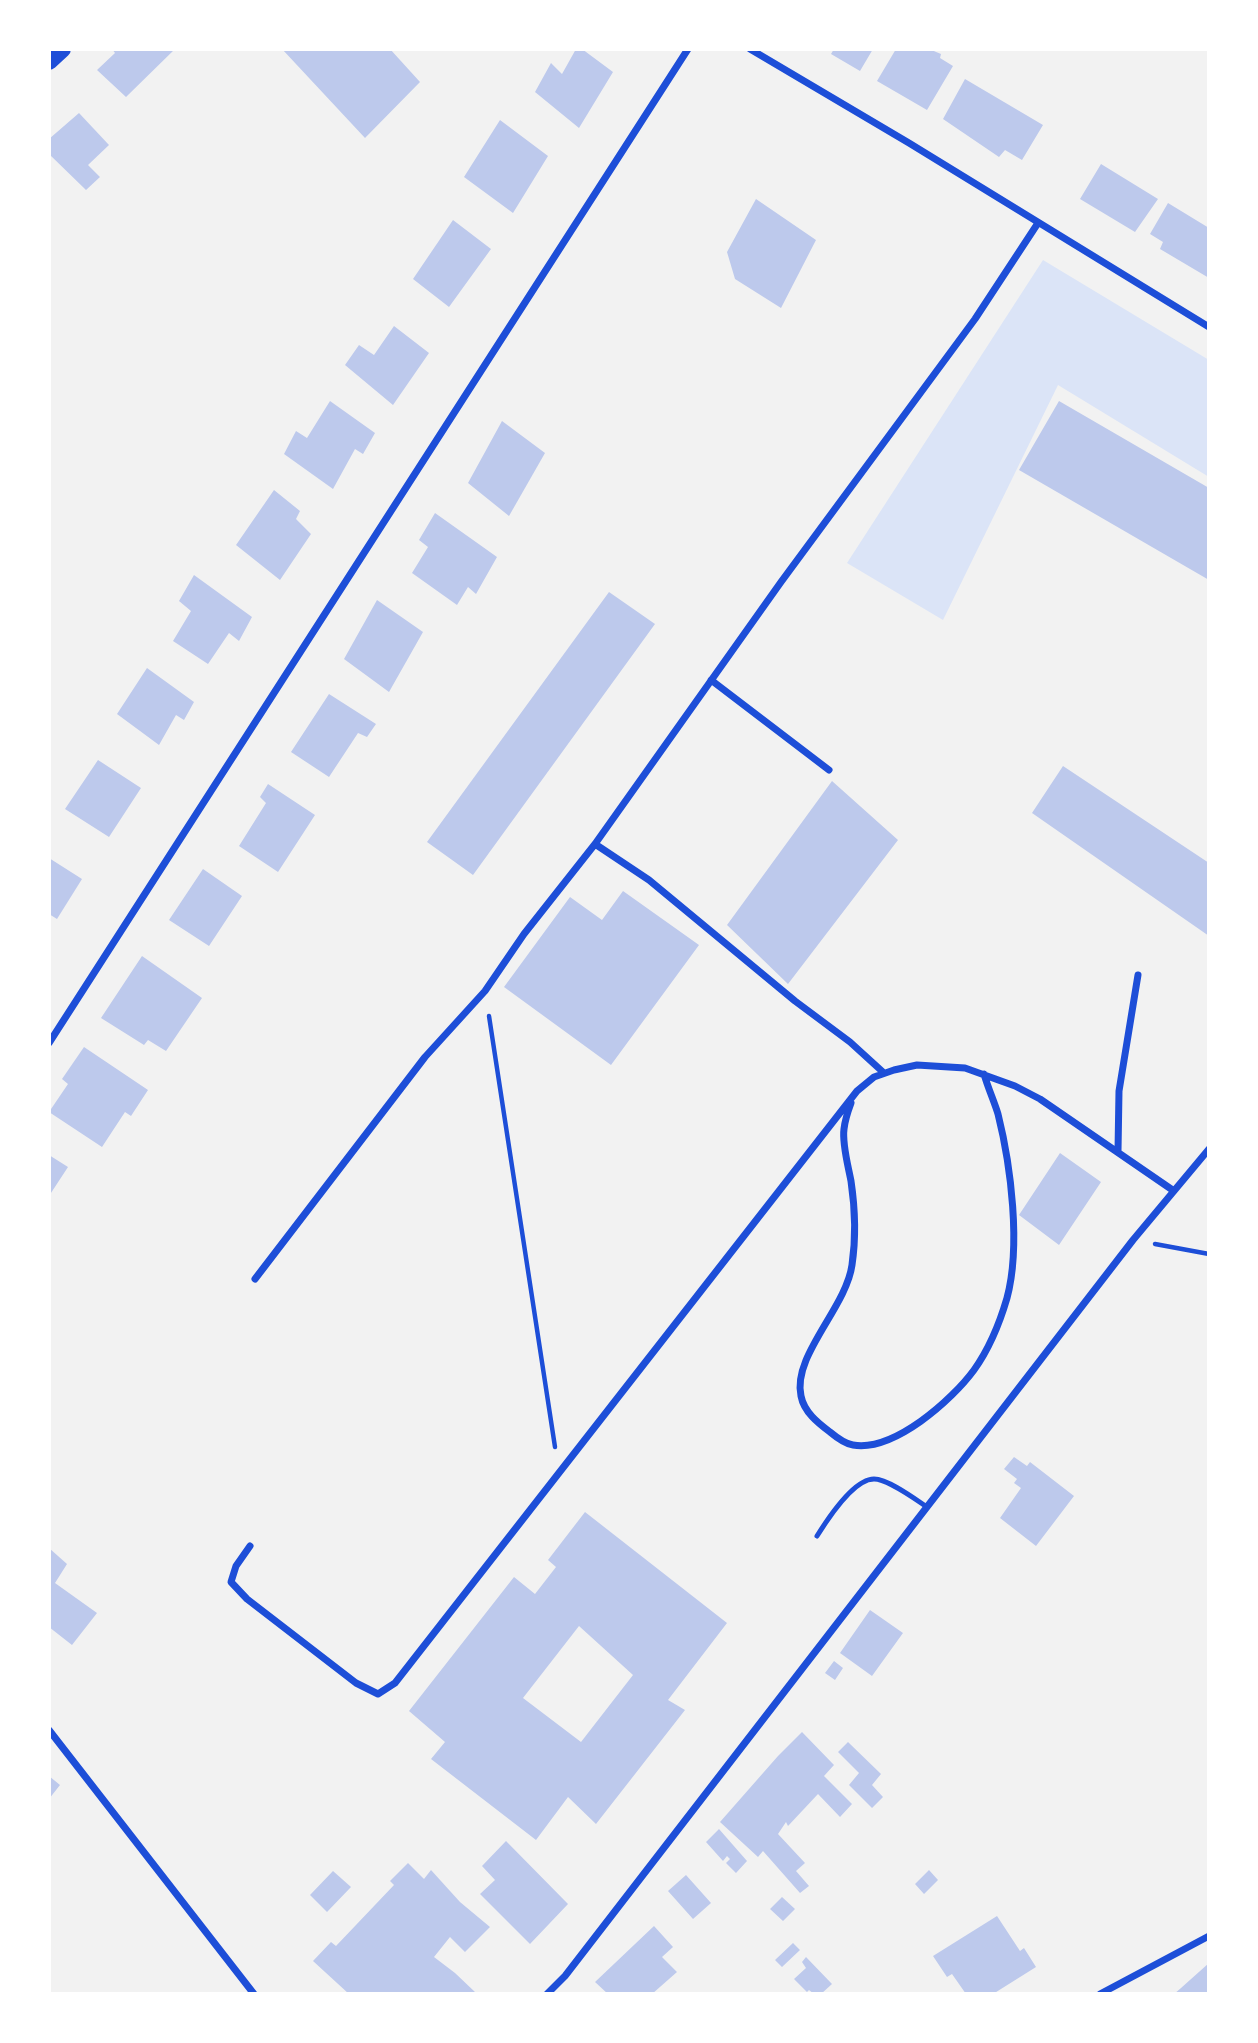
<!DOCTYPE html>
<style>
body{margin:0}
#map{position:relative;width:1258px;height:2043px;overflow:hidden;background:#f2f2f2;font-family:"Fira Sans",sans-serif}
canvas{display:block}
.frame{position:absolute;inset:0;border:51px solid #fff;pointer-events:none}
</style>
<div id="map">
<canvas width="1258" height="2043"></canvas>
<div class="frame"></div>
</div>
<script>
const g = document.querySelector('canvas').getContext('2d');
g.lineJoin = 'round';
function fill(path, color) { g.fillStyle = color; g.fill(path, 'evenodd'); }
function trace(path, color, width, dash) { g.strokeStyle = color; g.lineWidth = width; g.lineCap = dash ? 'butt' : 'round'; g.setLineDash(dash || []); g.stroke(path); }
fill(new Path2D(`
 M1043,260L1209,360V477L1058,385L943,620L847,563Z`), '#dbe4f7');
fill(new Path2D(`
 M112,49H175L126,97L97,70L115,53Z
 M282,49H390L420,82L365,138Z
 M576,49H582L613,72L579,128L535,92L551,63L562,74Z
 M834,49H873L860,71L831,54Z
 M896,49H929L941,54L940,58L953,66L927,110L877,81Z
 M965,79L1043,125L1022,160L1005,150L999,157L943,119Z
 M79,113L109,145L88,165L100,177L86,190L49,154V139Z
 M500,120L548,156L513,213L464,177Z
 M1101,164L1158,199L1135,232L1080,199Z
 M756,199L816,240L781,308L735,279L727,252Z
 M1168,203L1209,228V278L1160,249L1163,242L1150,234Z
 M453,220L491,249L449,307L413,279Z
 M394,326L429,353L393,405L345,365L359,345L374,355Z
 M330,401L375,433L363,454L355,449L333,489L284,454L296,431L307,438Z
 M1059,401L1209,488V580L1019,470Z
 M502,421L545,453L509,516L468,483Z
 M274,490L300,511L296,519L311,534L280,580L236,545Z
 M435,513L497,557L476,594L468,587L457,605L412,573L428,547L419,540Z
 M194,575L252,617L239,641L229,633L208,664L173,641L191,611L179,601Z
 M609,592L655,624L473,875L427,842Z
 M377,600L423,632L389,692L344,659Z
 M147,668L194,702L184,720L176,715L159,745L117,714Z
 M329,694L376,724L367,737L358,733L329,777L291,752Z
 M98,760L141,788L109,837L65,809Z
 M1063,766L1209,863V936L1032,813Z
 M832,781L898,840L788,984L727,925Z
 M268,784L315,815L278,872L239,846L266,803L260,797Z
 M49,858L82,879L57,919L49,914Z
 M203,869L242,896L209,946L169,920Z
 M623,891L699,945L611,1065L504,987L570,897L602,920Z
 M142,956L202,998L166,1051L148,1040L144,1045L101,1018Z
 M84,1047L148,1090L131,1116L125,1112L102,1147L49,1112L68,1084L62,1079Z
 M1060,1153L1101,1182L1059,1245L1019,1215Z
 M49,1155L68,1167L49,1196Z
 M1014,1457L1027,1466L1030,1462L1074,1496L1036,1546L1000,1518L1021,1488L1014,1483L1017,1479L1004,1469Z
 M585,1512L727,1623L668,1700L685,1710L596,1824L568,1797L536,1840L431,1759L445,1742L409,1711L514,1577L535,1594L556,1567L548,1560ZM579,1626L633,1675L581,1742L523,1698Z
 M49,1548L67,1564L55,1583L97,1613L72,1645L49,1627Z
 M870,1610L903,1633L872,1676L840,1653Z
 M834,1661L843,1668L835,1680L825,1673Z
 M802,1732L834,1765L824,1776L852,1804L840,1817L818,1794L788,1826L786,1822L778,1834L805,1863L796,1871L809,1886L800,1893L763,1851L758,1857L720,1822L778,1756Z
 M848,1742L881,1774L872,1785L883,1797L872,1808L849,1785L859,1773L838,1752Z
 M49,1776L60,1785L49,1799Z
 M719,1829L747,1861L736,1873L726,1863L730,1859L727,1856L723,1861L706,1842Z
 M506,1841L568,1904L530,1944L480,1894L495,1880L482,1866Z
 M408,1863L424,1879L431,1870L460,1902L490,1927L465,1952L450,1937L434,1957L455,1973L475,1992L473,1994H349L313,1961L331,1942L336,1946L394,1885L390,1881Z
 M929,1870L938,1880L924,1894L915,1884Z
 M333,1871L351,1887L327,1912L310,1895Z
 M686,1875L711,1903L693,1919L668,1891Z
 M782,1897L795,1909L783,1921L770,1909Z
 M997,1916L1020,1951L1024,1948L1036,1967L993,1994H966L952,1974L947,1977L933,1956Z
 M654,1926L673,1947L662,1957L677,1972L652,1994H608L595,1982Z
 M793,1943L800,1950L782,1967L775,1960Z
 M806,1957L832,1984L821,1994H814L809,1990L807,1992L794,1979L806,1968L802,1962Z
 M1209,1963V1994H1174L1181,1988Z`), '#bdc9ec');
trace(new Path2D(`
 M489,1016L555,1447
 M1155,1244L1209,1254`), '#1d4ed8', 4.5);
trace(new Path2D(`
 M817,1536C827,1520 853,1479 874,1479C888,1479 915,1499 927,1507`), '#1d4ed8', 5);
trace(new Path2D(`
 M750,49L909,143L1209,327
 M711,680L829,770
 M595,844L649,880L795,1001L850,1042L884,1073
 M49,1043L688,49
 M851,1103C848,1111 845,1120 844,1129C842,1144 848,1165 851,1181C855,1208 856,1238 852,1265C846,1308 792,1356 801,1396C804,1412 818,1423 830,1432C836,1437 845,1444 853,1445C894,1452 952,1400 974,1370C989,1349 1000,1322 1007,1298C1021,1246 1011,1166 998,1114C994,1101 988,1088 984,1074
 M1118,1151L1119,1091L1138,975
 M255,1279L425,1057L485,991L524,934L595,844L781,582L975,319L1038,223
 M250,1546L236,1566L231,1582L247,1599L356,1683L378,1694L395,1683L857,1091L874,1077L894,1070L917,1065L965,1068L1015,1086L1040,1099L1174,1191
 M49,1730L254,1994
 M547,1994L565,1976L1133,1240L1209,1149
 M1100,1994L1209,1936`), '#1d4ed8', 7);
trace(new Path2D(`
 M49,61L62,49`), '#1d4ed8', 18);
</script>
